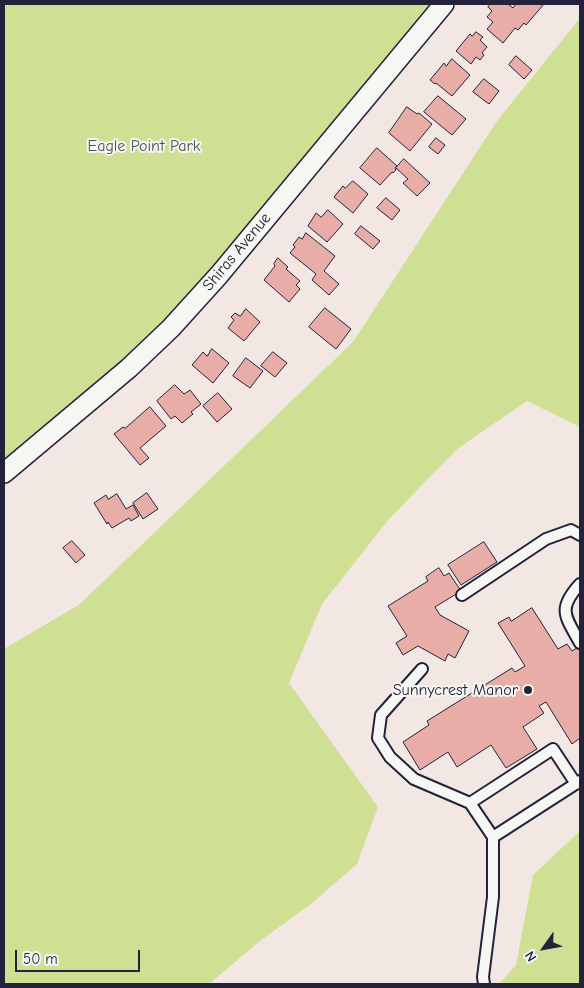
<!DOCTYPE html>
<style>
body{margin:0}
#map{position:relative;width:584px;height:988px;overflow:hidden;background:#f3e7e3;font-family:"Comic Neue",sans-serif}
canvas{display:block}
.frame{position:absolute;inset:0;border:5px solid #22223b;pointer-events:none}
.north{position:absolute;left:519px;top:923px;width:50px;height:50px;-webkit-text-stroke:4px #f6f6f2;paint-order:stroke;rotate:238deg;font-size:14px;font-weight:700;line-height:20px;text-align:center;color:#22223b}
.north::after{content:'';display:block;margin:auto;width:18px;height:22px;background:#22223b;clip-path:polygon(50% 0,100% 100%,50% 72%,0 100%)}
.scale{position:absolute;left:15px;top:950px;width:125px;height:22px;box-sizing:border-box;border:2px solid #22223b;border-top:0;padding-left:6px;font-size:15px;line-height:18px;white-space:nowrap;color:#22223b;-webkit-text-stroke:4px #f6f6f2;paint-order:stroke}
</style>
<div id="map">
<canvas width="584" height="988"></canvas>
<div class="frame"></div>
<div class="north">N</div>
<div class="scale">50 m</div>
</div>
<script>
const g = document.querySelector('canvas').getContext('2d');
g.lineJoin = 'round';
function fill(path, color) { g.fillStyle = color; g.fill(path, 'evenodd'); }
function trace(path, color, width, dash) { g.strokeStyle = color; g.lineWidth = width; g.lineCap = dash ? 'butt' : 'round'; g.setLineDash(dash || []); g.stroke(path); }
function write(font, color, halo, rows, align = 'center') {
  g.font = font + ' "Comic Neue",sans-serif'; g.lineWidth = 4; g.setLineDash([]); g.textBaseline = 'middle'; g.strokeStyle = halo; g.fillStyle = color; for (const [text, x, y, turn = 0] of rows) {
    g.save(); g.translate(x, y); g.rotate((+turn || 0) * Math.PI / 180); g.textAlign = isNaN(turn) ? turn : align; if (halo) g.strokeText(text, 0, 0); g.fillText(text, 0, 0); g.restore();
  }
}
fill(new Path2D(`
 M4,4H444L219,275L4,473Z
 M580,18V427L527,401L457,449L389,519L322,604L289,683L378,807L357,864L311,904L261,940L209,984H4V649L80,604L353,342L497,121Z
 M580,831V984H499L516,965L533,875Z`), '#cfdf93');
const building = new Path2D(`
 M491,4H508L513,8L516,4H544L526,25L524,23L518,30L515,28L503,43L487,29L493,22L487,17L492,11L488,7Z
 M476,32L483,37L480,40L487,47L482,53L484,55L480,60L476,57L471,64L456,51L470,34L472,36Z
 M516,56L532,70L524,79L509,65Z
 M452,59L470,75L452,96L436,83L435,84L430,80L444,63L446,66Z
 M484,79L499,91L489,104L473,92Z
 M438,96L466,119L452,135L424,112Z
 M407,107L417,114L419,113L432,124L410,151L389,133Z
 M436,138L445,145L438,154L429,147Z
 M377,148L397,166L395,168L396,170L393,173L392,172L380,185L360,168Z
 M404,159L430,183L417,196L403,183L408,179L396,168Z
 M353,181L368,194L353,213L334,197L343,186L345,188Z
 M386,198L400,210L392,220L377,208Z
 M328,210L343,224L327,242L308,226L316,213L321,217Z
 M361,226L380,241L373,249L355,234Z
 M306,233L335,256L324,271L339,284L329,295L312,280L316,274L290,253L295,247L293,245L299,237L302,239Z
 M278,258L288,267L286,269L300,281L296,285L300,289L289,302L264,280L275,266L274,264Z
 M325,308L351,329L336,349L309,327Z
 M246,309L260,322L244,341L228,328L234,320L231,317L235,313L240,316Z
 M212,349L229,363L213,383L192,365L203,352L207,356Z
 M273,352L287,363L275,377L261,366Z
 M246,358L263,371L250,388L233,376Z
 M175,385L184,394L190,390L201,404L191,412L193,414L182,423L175,416L171,419L157,401Z
 M218,393L232,409L217,422L203,406Z
 M150,407L166,426L140,448L149,458L140,465L114,434L123,427L125,428Z
 M147,493L158,509L143,519L133,503Z
 M117,494L126,509L133,505L139,516L131,521L129,518L112,528L108,522L107,524L94,503L106,495L108,499Z
 M72,541L85,555L76,563L63,548Z
 M484,542L497,562L461,585L448,565Z
 M439,568L444,576L449,573L461,591L435,607L440,615L469,631L455,658L448,654L445,661L418,646L403,655L396,643L407,636L388,606L428,581L426,577Z
 M532,608L558,649L567,644L572,651L580,646V738L572,744L546,702L539,706L544,713L523,727L537,749L506,768L491,745L457,767L448,752L420,770L403,742L429,725L427,721L512,668L515,672L525,666L498,623L509,617L511,621Z`);
fill(building, '#e8ada7');
trace(building, '#22223b', 1);
const lane = new Path2D(`
 M580,584C557,609 565,616 580,643
 M462,595L546,539L571,530L580,535
 M422,669L381,715L378,738L390,757L414,779L470,803
 M493,837L580,781
 M484,984L483,977L493,897V837L470,803L553,749L576,784`);
const street = new Path2D(`
 M4,473L129,368L171,328L219,275L444,4`);
trace(lane, '#22223b', 14);
trace(street, '#22223b', 22);
trace(lane, '#f6f6f2', 10);
trace(street, '#f6f6f2', 19);
for (const [x, y, r, color] of [
 [528,690,5,"#22223b"]
]) { const dot = new Path2D(); dot.arc(x, y, r, 0, 2 * Math.PI); g.fillStyle = color; g.fill(dot); trace(dot, '#f6f6f2', 2); }
write('16px', '#4d5151', '#f6f6f2', [
 ["Eagle Point Park",144,146]
]);
write('16px', '#22223b', '#f6f6f2', [
 ["Shiras Avenue",237,252,-50]
]);
write('16px', '#22223b', '#f6f6f2', [
 ["Sunnycrest Manor",518,690]
], 'right');
</script>
